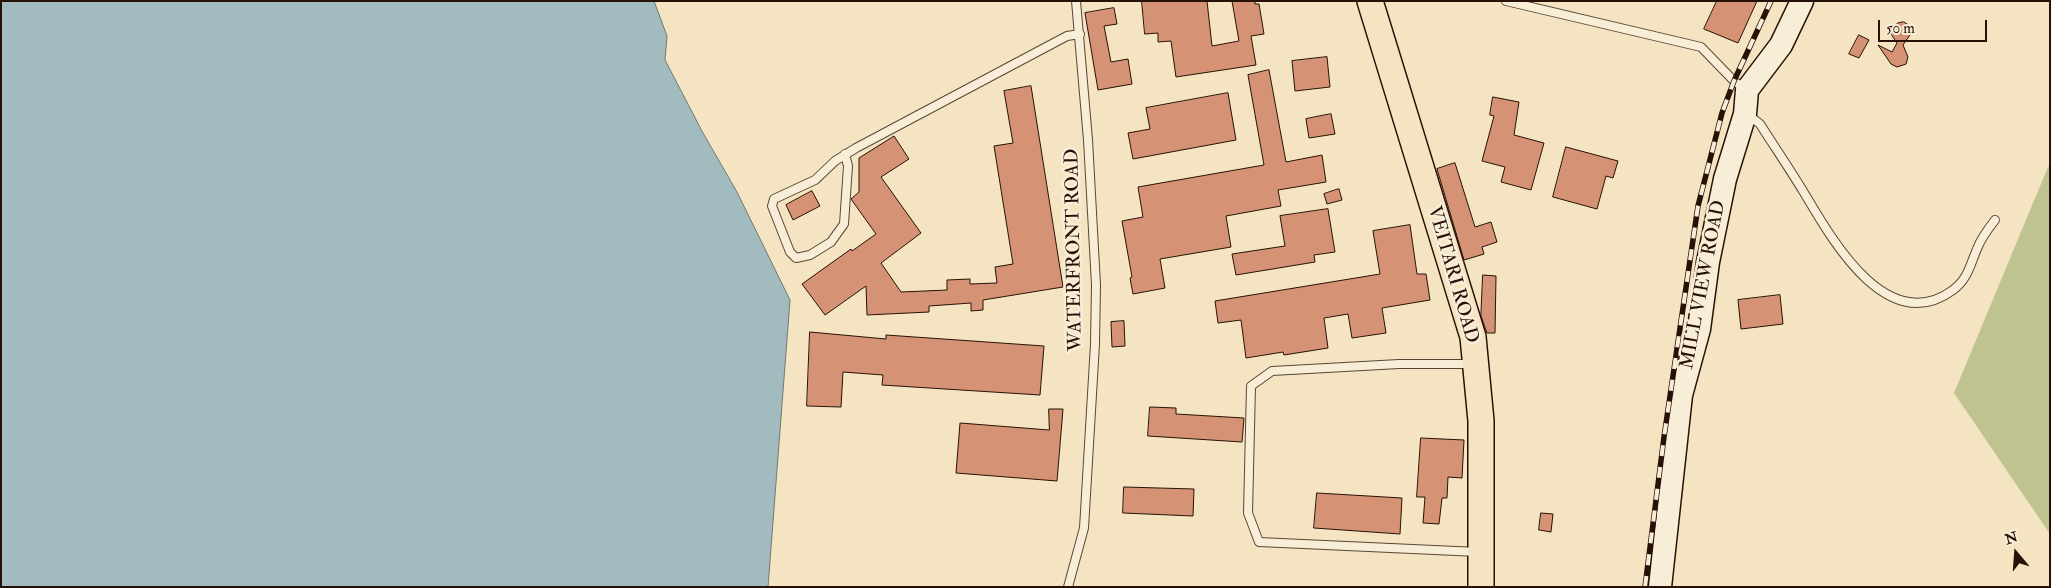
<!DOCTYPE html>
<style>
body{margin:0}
#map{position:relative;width:2051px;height:588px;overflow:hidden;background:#f4e4c1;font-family:"IM FELL Double Pica",serif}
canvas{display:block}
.frame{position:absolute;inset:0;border:2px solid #271107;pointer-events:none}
.north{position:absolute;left:1991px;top:528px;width:50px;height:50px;-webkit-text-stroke:4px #f8edd7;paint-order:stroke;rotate:342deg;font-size:14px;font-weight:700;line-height:20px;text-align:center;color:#271107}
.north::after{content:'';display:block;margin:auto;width:18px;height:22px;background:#271107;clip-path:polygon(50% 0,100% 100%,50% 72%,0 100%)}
.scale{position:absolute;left:1878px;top:20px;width:109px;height:22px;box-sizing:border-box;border:2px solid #271107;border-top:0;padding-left:6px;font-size:15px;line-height:18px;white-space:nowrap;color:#271107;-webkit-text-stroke:4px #f8edd7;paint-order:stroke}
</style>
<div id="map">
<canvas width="2051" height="588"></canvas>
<div class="frame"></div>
<div class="north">N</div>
<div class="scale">50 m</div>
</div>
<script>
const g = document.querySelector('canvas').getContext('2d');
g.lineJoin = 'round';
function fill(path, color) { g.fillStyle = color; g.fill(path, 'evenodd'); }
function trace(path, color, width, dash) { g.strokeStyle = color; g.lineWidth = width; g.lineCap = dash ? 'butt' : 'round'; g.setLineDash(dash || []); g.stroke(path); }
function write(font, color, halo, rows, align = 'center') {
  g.font = font + ' "IM FELL Double Pica",serif'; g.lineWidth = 5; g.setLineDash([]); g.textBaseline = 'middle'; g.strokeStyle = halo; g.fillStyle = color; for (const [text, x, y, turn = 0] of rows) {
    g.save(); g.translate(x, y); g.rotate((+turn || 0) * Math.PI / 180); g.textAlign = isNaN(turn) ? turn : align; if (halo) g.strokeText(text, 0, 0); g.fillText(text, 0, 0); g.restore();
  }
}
fill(new Path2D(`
 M2048,167H2050V534L1954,393Z`), '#bec391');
const water = new Path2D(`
 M1,1H654L667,36L665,60L703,133L737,192L790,300L768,587H1Z`);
fill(water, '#a2bbbf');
trace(water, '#717775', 1);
const building = new Path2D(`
 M1142,1H1207L1212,46L1239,41L1232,1H1255V4H1259L1264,34L1251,36L1256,65L1176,77L1171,41L1158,42V33L1145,34Z
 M1717,1H1757L1738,43L1704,29Z
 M1114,8L1117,24L1104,26L1111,62L1128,59L1132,84L1098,90L1085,13Z
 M1904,22L1910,26L1912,32L1903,45L1908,57L1906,64L1897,67L1891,64L1878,45L1892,52L1897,43L1891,34L1893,27L1898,23Z
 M1859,35L1869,40L1859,58L1849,54Z
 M1327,57L1330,87L1295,91L1292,61Z
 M1269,70L1286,162L1322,155L1326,182L1278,190L1281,206L1226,216L1231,247L1160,259L1165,288L1133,294L1130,278L1132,277L1122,221L1143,217L1138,187L1264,165L1248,75Z
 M1031,86L1063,287L983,300V310L971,311V303L929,306V312L867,315L866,286L825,315L802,284L851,249L852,251L876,234L851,199L859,192V158L894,136L909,159L881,177L921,233L881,263L901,292L947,290V280L970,279V284L997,283L995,267L1013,264L994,146L1013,143L1004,91Z
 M1228,93L1236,140L1133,159L1128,133L1150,129L1146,108Z
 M1493,97L1519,102L1514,135L1544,143L1531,190L1501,182L1505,167L1482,161L1494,116L1490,115Z
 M1331,114L1335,134L1309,138L1306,119Z
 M1566,147L1618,161L1613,178L1606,176L1597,209L1553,197Z
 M1455,163L1475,227L1491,222L1497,242L1482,247L1484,254L1464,260L1437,169Z
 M1339,189L1342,200L1327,204L1324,194Z
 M812,191L820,206L793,220L786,205Z
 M1328,209L1335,252L1314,255L1315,262L1236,275L1232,254L1285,246L1280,216Z
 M1410,225L1417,274H1426L1430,300L1382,308L1386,333L1352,338L1348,314L1324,318L1328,348L1284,355L1283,352L1246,358L1241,320L1218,323L1215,301L1380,274L1373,231Z
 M1483,275L1496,276L1495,333H1487L1481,316Z
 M1780,295L1783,324L1741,329L1738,300Z
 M1124,321L1125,346L1112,347L1111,322Z
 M810,332L886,339V335L1044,346L1040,395L882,385L883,375L843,372L841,407L807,406Z
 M1150,407L1176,408V414L1244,418L1242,442L1148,436Z
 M1049,409H1063L1057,481L956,473L960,423L1049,430Z
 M1421,438L1464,440L1462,478L1448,477L1447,498H1442L1439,524L1423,523L1425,497H1417Z
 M1124,487L1194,489L1193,516L1123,513Z
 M1317,493L1402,498L1400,534L1314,528Z
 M1541,513L1553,514L1551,532L1539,530Z`);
fill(building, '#d59274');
trace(building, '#271107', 1);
const lane = new Path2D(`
 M1506,1L1701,47L1734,81L1745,89
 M1747,114L1760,124C1774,146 1789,168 1803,191C1830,236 1886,339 1953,290C1968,279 1970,265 1977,249C1981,238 1988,229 1995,220
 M845,154L848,166L844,224L831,242L810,255L796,258L790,252L772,206L774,199L815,180L835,161L856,148L1067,36L1080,34
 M1473,364H1399L1272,371L1251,386L1248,513L1259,542L1478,552
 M1068,587L1084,528L1095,344L1096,285L1088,140L1076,1`);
const secondary = new Path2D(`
 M1660,587L1681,395L1699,329L1708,262L1725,179L1745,114L1747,90L1781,45L1802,1`);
const primary = new Path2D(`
 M1370,1L1473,337L1481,421V587`);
trace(lane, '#5a4636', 10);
trace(secondary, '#271107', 25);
trace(primary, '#271107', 28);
trace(lane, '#f8edd7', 8);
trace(secondary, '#f8edd7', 22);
trace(primary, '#f4e4c1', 25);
const rail = new Path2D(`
 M1645,587L1664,437L1698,206L1722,113L1734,81L1771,1`);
trace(rail, '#271107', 5.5);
trace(rail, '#f8edd7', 4, [11]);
write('19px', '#271107', '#f8edd7', [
 ["WATERFRONT ROAD",1075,250,-91],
 ["VEITARI ROAD",1452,275,74],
 ["MILL VIEW ROAD",1704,285,-79]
]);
</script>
